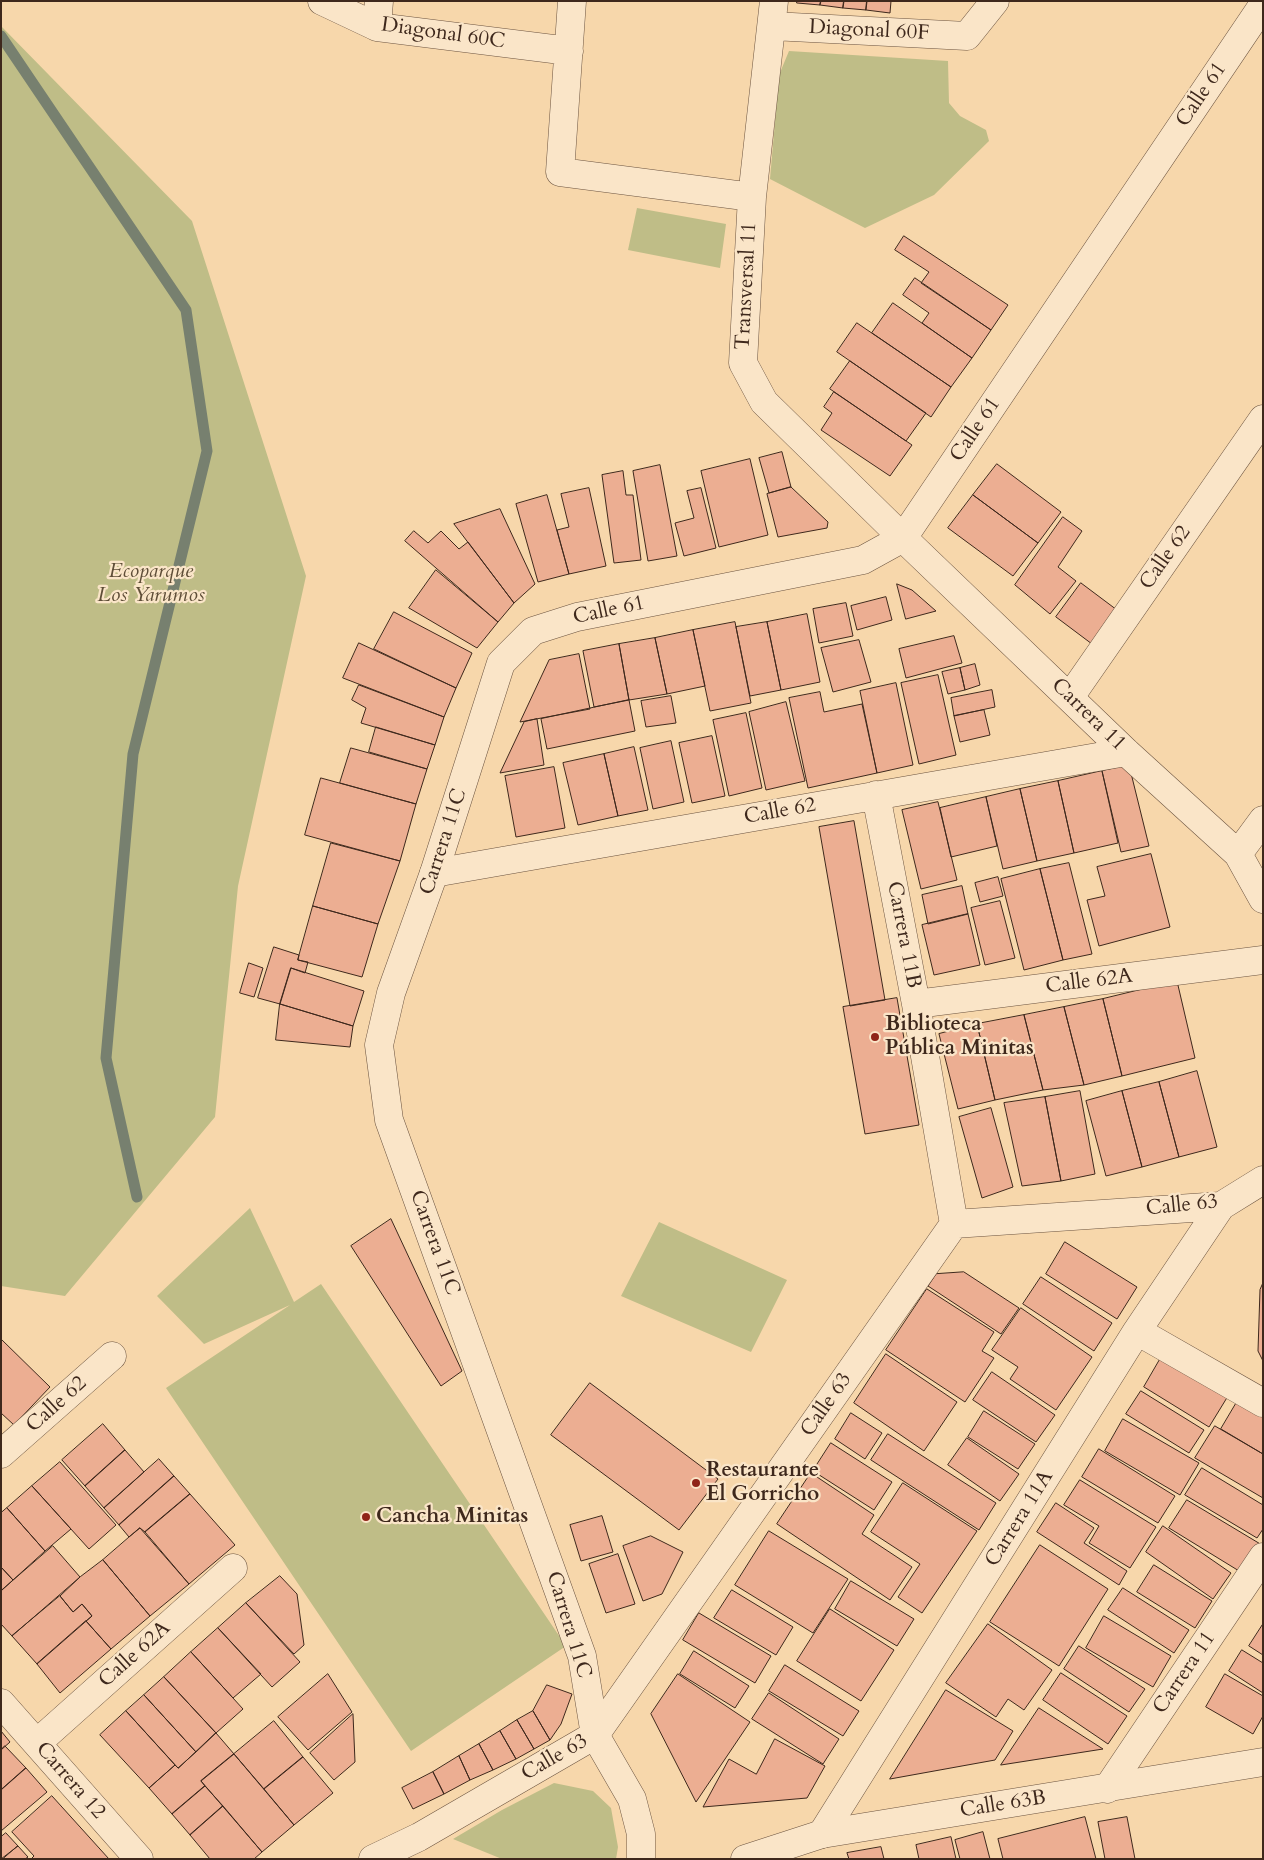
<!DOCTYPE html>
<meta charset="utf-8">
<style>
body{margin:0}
#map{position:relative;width:1264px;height:1860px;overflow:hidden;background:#f7d7ab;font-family:Cardo,serif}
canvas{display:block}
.frame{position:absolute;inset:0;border:2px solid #3e281c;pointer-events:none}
</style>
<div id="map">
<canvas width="1264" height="1860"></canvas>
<div class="frame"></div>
</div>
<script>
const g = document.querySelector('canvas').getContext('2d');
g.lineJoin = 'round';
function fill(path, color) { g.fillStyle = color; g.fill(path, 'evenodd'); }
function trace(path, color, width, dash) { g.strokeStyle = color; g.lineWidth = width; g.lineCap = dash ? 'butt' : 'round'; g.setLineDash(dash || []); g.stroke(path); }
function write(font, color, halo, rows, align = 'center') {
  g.font = font + ' Cardo,serif'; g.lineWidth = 4.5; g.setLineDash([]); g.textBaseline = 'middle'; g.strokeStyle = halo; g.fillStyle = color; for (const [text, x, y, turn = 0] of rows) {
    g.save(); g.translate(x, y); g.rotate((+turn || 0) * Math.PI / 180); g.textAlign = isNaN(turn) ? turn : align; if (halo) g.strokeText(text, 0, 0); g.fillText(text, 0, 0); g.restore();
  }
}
fill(new Path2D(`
 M1,26L192,221L306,576L238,886L215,1117L65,1296L1,1286Z
 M789,51L948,61L949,103L960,116L986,130L989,141L934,195L865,228L770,179L779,75Z
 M637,208L726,224L720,268L628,250Z
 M250,1208L294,1302L321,1284L566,1646L411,1751L166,1388L290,1305L204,1344L157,1296Z
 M659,1222L787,1280L751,1352L621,1296Z
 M554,1783L593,1791L611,1808L618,1847L616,1859H502L453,1839L502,1810Z`), '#bfbd87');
trace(new Path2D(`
 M1,36L186,310L207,451L133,754L106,1058L137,1197`), '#77806f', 11);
const building = new Path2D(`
 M797,1H821L820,5L797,3Z
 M821,1H844L843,8L820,5Z
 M844,1H867L866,10L843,8Z
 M867,1H891L890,13L866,10Z
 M904,236L1008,305L991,330L921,283L929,272L895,250Z
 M915,278L991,330L972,358L922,323L929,313L903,295Z
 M893,303L972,358L951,387L872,333Z
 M857,323L951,387L931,417L837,352Z
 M850,361L926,413L906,441L830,389Z
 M834,392L912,445L890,476L821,430L832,413L824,407Z
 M782,452L791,487L769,493L759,458Z
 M750,459L768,535L719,547L701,471Z
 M997,464L1061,512L1038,543L973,495Z
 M660,465L677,556L648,561L633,471Z
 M623,471L626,495H633L641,560L614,563L602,475Z
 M791,487L828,522L827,528L778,537L767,494Z
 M589,488L606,566L569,574L557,530L569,527L561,494Z
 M701,488L716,548L684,556L675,523L694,518L687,491Z
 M547,495L569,574L538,582L516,504Z
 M973,495L1038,543L1013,576L948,528Z
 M500,509L535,584L514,603L454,524Z
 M1063,517L1082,531L1058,567L1076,581L1050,614L1015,585Z
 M414,531L428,543L441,531L459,549L468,542L514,603L498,622L405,541Z
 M436,570L498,622L477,648L409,608Z
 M1081,583L1117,610L1092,644L1056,617Z
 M897,584L912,590L936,611L906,619Z
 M886,597L892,620L857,630L851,606Z
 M846,603L853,636L819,643L813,609Z
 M394,612L472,653L456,688L374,649Z
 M807,614L820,682L781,690L767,622Z
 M735,622L751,703L710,711L693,630Z
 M767,622L781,690L750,696L736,627Z
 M693,630L705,686L667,694L655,638Z
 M954,636L962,663L906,678L899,649Z
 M655,638L667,694L629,700L619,644Z
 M859,640L871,682L833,692L821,648Z
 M359,643L456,688L444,717L343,678Z
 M619,644L629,700L594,707L583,651Z
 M579,654L590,709L520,722L549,660Z
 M975,664L980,685L965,690L960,668Z
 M960,668L965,690L948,694L942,672Z
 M938,675L956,755L919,764L901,683Z
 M896,683L913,765L877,773L860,691Z
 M359,685L444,717L435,745L361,723L366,708L352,700Z
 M992,690L995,707L954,716L951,698Z
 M820,692L824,712L862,704L877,773L808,788L789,698Z
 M671,696L676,723L646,727L641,701Z
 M629,700L635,731L547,749L541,719Z
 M786,702L805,781L766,790L749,712Z
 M984,710L990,735L960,742L954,716Z
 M746,713L762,788L729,796L713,720Z
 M537,719L544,765L500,773L524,722Z
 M376,727L435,745L427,769L369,752Z
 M712,736L725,796L692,803L679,743Z
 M671,741L684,802L653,809L640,748Z
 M634,747L648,810L618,816L604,754Z
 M351,748L427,769L416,804L340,783Z
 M604,754L618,816L578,825L563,763Z
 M1129,765L1149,846L1121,852L1102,771Z
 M554,767L565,828L516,837L505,776Z
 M1102,771L1118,843L1074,853L1058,781Z
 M321,778L416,804L400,861L305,835Z
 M1058,781L1074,853L1037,861L1020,789Z
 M1020,789L1037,861L1003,869L986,797Z
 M986,797L997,846L951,857L940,808Z
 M938,802L957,880L921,889L902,810Z
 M854,821L885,1000L850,1006L819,827Z
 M331,843L400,861L378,924L313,906Z
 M1151,854L1170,927L1099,946L1087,900L1105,896L1097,867Z
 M1069,863L1092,954L1063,960L1040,869Z
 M1040,869L1063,960L1024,970L1001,879Z
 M998,877L1003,896L980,902L975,883Z
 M962,886L968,914L928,924L922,895Z
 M1000,901L1015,958L985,965L971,908Z
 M313,906L378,924L362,977L298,960Z
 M968,914L980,965L934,975L922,925Z
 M274,947L299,955L298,960L308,962L305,973L291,968L280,1004L258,998Z
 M249,963L263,968L254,997L240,993Z
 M291,968L364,991L353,1026L280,1004Z
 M1177,981L1195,1058L1122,1076L1103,999Z
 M897,998L919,1125L865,1134L843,1007Z
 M1103,999L1122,1076L1084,1085L1064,1007Z
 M280,1004L353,1026L350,1047L276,1040Z
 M1064,1007L1084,1085L1043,1090L1024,1015Z
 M1024,1015L1043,1090L995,1100L977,1024Z
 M977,1024L995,1100L958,1109L939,1034Z
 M1197,1071L1217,1147L1179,1157L1159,1082Z
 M1159,1082L1179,1157L1142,1167L1122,1091Z
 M1080,1091L1095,1174L1061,1181L1045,1097Z
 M1122,1091L1142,1167L1106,1176L1086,1101Z
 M1045,1097L1061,1181L1022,1186L1004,1103Z
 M991,1108L1013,1187L982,1198L959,1117Z
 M391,1219L462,1371L441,1386L351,1246Z
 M1065,1242L1137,1287L1117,1319L1046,1274Z
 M964,1272L1019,1308L1001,1334L928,1286L936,1274Z
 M1041,1277L1112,1323L1094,1351L1023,1304Z
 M1263,1283V1361L1258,1351L1260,1290Z
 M927,1289L994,1332L982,1351L994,1358L965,1402L886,1350Z
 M1021,1308L1092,1357L1056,1410L1010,1379L1018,1367L992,1350Z
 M1,1339L50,1387L14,1425L1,1413Z
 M886,1354L957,1402L924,1451L854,1403Z
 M1162,1356L1228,1396L1209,1427L1144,1387Z
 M992,1372L1055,1415L1036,1442L973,1400Z
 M590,1383L718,1479L679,1530L551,1435Z
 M1141,1391L1204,1430L1189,1453L1126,1414Z
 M1237,1402L1263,1417V1454L1221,1429Z
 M984,1411L1035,1444L1018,1469L968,1437Z
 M851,1413L882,1433L865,1459L835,1439Z
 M1123,1419L1199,1463L1180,1495L1105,1451Z
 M103,1424L125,1450L85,1486L62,1460Z
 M1215,1426L1263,1454V1498L1195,1458Z
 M888,1434L996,1503L979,1530L871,1460Z
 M967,1438L1019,1474L1000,1501L948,1465Z
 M831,1443L892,1482L874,1510L813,1471Z
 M1099,1449L1175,1496L1158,1523L1082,1477Z
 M125,1450L144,1472L104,1508L85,1486Z
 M159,1459L174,1476L119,1525L104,1508Z
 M60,1462L116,1525L89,1549L32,1486Z
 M1202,1468L1263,1505V1529L1257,1538L1185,1495Z
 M811,1473L874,1515L862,1534L912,1567L890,1600L777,1524Z
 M174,1476L190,1494L145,1532L140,1528L129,1537L119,1525Z
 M1080,1480L1156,1527L1130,1568L1089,1543L1099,1526L1064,1505Z
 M903,1483L977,1531L922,1613L898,1597L920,1564L871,1532Z
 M32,1486L71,1529L45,1551L7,1508Z
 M190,1494L235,1545L189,1584L145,1532Z
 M1187,1500L1262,1545L1244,1574L1169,1528Z
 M1056,1503L1094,1528L1084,1543L1127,1571L1119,1585L1037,1532Z
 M7,1508L45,1551L13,1580L1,1567V1513Z
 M602,1516L613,1552L581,1561L570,1525Z
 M1163,1526L1231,1573L1213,1599L1146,1552Z
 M140,1528L189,1584L150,1616L103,1560Z
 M769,1531L848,1579L813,1633L735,1585Z
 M651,1536L683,1552L662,1594L643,1601L623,1546Z
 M1040,1545L1108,1589L1059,1666L990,1622Z
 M53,1546L80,1577L12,1636L1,1624V1591Z
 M618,1554L635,1604L606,1613L589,1564Z
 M103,1560L150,1616L111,1649L86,1621L92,1616L82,1604L73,1612L60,1596L80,1577Z
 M1154,1565L1212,1601L1195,1628L1137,1592Z
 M1,1567L13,1580L1,1591Z
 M280,1576L297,1594L304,1645L294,1654L246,1603Z
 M851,1581L914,1619L897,1646L835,1609Z
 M1123,1588L1189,1630L1174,1653L1108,1610Z
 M732,1590L793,1627L776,1655L714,1618Z
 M60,1596L73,1612L82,1604L92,1616L37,1664L12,1636Z
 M246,1603L300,1662L272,1687L218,1628Z
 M830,1609L894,1650L861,1701L797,1661Z
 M699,1613L771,1656L755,1683L683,1640Z
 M1104,1616L1171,1656L1153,1687L1086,1648Z
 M86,1621L111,1649L60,1693L37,1664Z
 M988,1624L1052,1670L1024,1710L1008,1699L996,1717L946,1683Z
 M1263,1624V1655L1249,1646Z
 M218,1628L261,1674L233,1698L191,1652Z
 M1079,1646L1145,1689L1129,1712L1064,1669Z
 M1242,1650L1263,1663V1693L1229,1671Z
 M694,1651L749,1686L735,1708L680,1674Z
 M191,1652L243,1709L216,1733L164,1677Z
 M785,1665L859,1711L843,1736L769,1691Z
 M1061,1673L1127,1716L1108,1744L1043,1700Z
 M328,1674L352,1712L308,1750L278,1717Z
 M678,1674L750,1722L696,1802L651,1714Z
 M1225,1674L1263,1696V1716L1253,1734L1206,1707Z
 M164,1677L216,1733L196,1752L144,1695Z
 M547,1685L572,1694L561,1724L550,1740L533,1711Z
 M946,1690L1013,1731L995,1760L890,1779Z
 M769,1693L839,1739L823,1764L752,1719Z
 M144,1695L196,1752L178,1768L126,1711Z
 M1039,1708L1103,1749L1001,1765Z
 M126,1711L175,1765L149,1788L100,1735Z
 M533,1711L550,1740L534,1749L517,1720Z
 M353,1714L355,1762L334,1780L310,1753Z
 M517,1720L534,1749L516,1759L500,1731Z
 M274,1721L303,1757L264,1789L234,1754Z
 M1,1731L10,1742L1,1750Z
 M500,1731L516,1759L493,1770L479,1744Z
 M216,1733L234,1754L201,1781L205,1786L172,1814L149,1788L175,1765L178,1768Z
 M775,1739L825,1766L807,1798L703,1807L729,1759L756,1774Z
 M479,1744L493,1770L470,1780L459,1756Z
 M5,1746L26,1768L1,1790V1750Z
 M234,1754L294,1825L262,1852L201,1781Z
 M459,1756L470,1780L444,1794L433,1772Z
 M303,1757L333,1793L294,1825L264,1789Z
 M26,1768L47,1792L1,1831V1790Z
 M433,1772L444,1794L413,1809L402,1788Z
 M205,1786L223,1806L190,1835L172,1814Z
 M52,1796L109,1859H31L34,1856L12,1832Z
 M223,1806L262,1852L254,1859H210L190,1835Z
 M1085,1817L1096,1859H1003L998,1839Z
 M1127,1817L1135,1859H1105L1098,1822Z
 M983,1832L990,1859H960L955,1840Z
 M6,1833L18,1846L1,1859V1837Z
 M951,1837L956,1859H919L916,1845Z
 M18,1846L28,1857L25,1859H3Z
 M881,1847L884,1859H849L847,1853Z`);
fill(building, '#ecae92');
trace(building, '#3e281c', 1);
const minor = new Path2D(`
 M322,1L377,27L569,51
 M572,1L560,172L752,197
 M774,1L752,197L743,363L764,402L903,538L1126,752L1238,854L1263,899
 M772,26L967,36L995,1
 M377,27L379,1
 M1070,697L1263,419
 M876,795L916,1004L954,1224
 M1238,854L1263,820
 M434,873L1126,752
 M916,1004L1263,960
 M954,1224L1221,1206L1263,1180
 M1137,1331L1263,1403
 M1,1454L112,1356
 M1,1703L139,1859
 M595,1735L954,1224
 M37,1743L233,1568
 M1107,1789L1263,1557
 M822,1834L1137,1331L1221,1206`);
const tertiary = new Path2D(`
 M373,1859L419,1837L595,1735
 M641,1859V1834L632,1799L595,1735L582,1656L389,1120L379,1045L391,993L434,873L501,663L533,631L577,617L863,560L903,538L1263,5
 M745,1859L822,1834L1263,1762`);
trace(minor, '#6c5440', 29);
trace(tertiary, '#6c5440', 29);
trace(minor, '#fae5c8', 28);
trace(tertiary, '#fae5c8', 28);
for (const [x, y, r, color] of [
 [875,1037,5,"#8f2418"],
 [696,1483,5,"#8f2418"],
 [366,1517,5,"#8f2418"]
]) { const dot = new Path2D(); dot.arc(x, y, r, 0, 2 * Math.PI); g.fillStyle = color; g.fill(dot); trace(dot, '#fae5c8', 2); }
write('21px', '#3e281c', '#fae5c8', [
 ["Diagonal 60F",869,31,3],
 ["Diagonal 60C",443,34,8],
 ["Calle 61",1202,95,-56],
 ["Transversal 11",747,286,-87],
 ["Calle 61",976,430,-56],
 ["Calle 62",1166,558,-55],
 ["Calle 61",609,611,-12],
 ["Carrera 11",1088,715,44],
 ["Calle 62",780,812,-10],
 ["Carrera 11C",444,842,-72],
 ["Carrera 11B",903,935,79],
 ["Calle 62A",1089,982,-7],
 ["Calle 63",1182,1206,-6],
 ["Carrera 11C",434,1243,70],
 ["Calle 62",57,1405,-42],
 ["Calle 63",827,1405,-55],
 ["Carrera 11A",1020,1519,-58],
 ["Carrera 11C",568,1625,73],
 ["Calle 62A",135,1655,-42],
 ["Carrera 11",1185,1673,-56],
 ["Calle 63",555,1758,-30],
 ["Carrera 12",70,1781,49],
 ["Calle 63B",1003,1805,-9]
]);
write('italic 21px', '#5e4d37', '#fae5c8', [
 ["Ecoparque",151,572],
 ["Los Yarumos",151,596]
]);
write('bold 21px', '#3e281c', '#fae5c8', [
 ["Biblioteca",885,1025],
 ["Pública Minitas",885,1049],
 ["Restaurante",706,1471],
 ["El Gorricho",706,1495],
 ["Cancha Minitas",376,1517]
], 'left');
</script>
